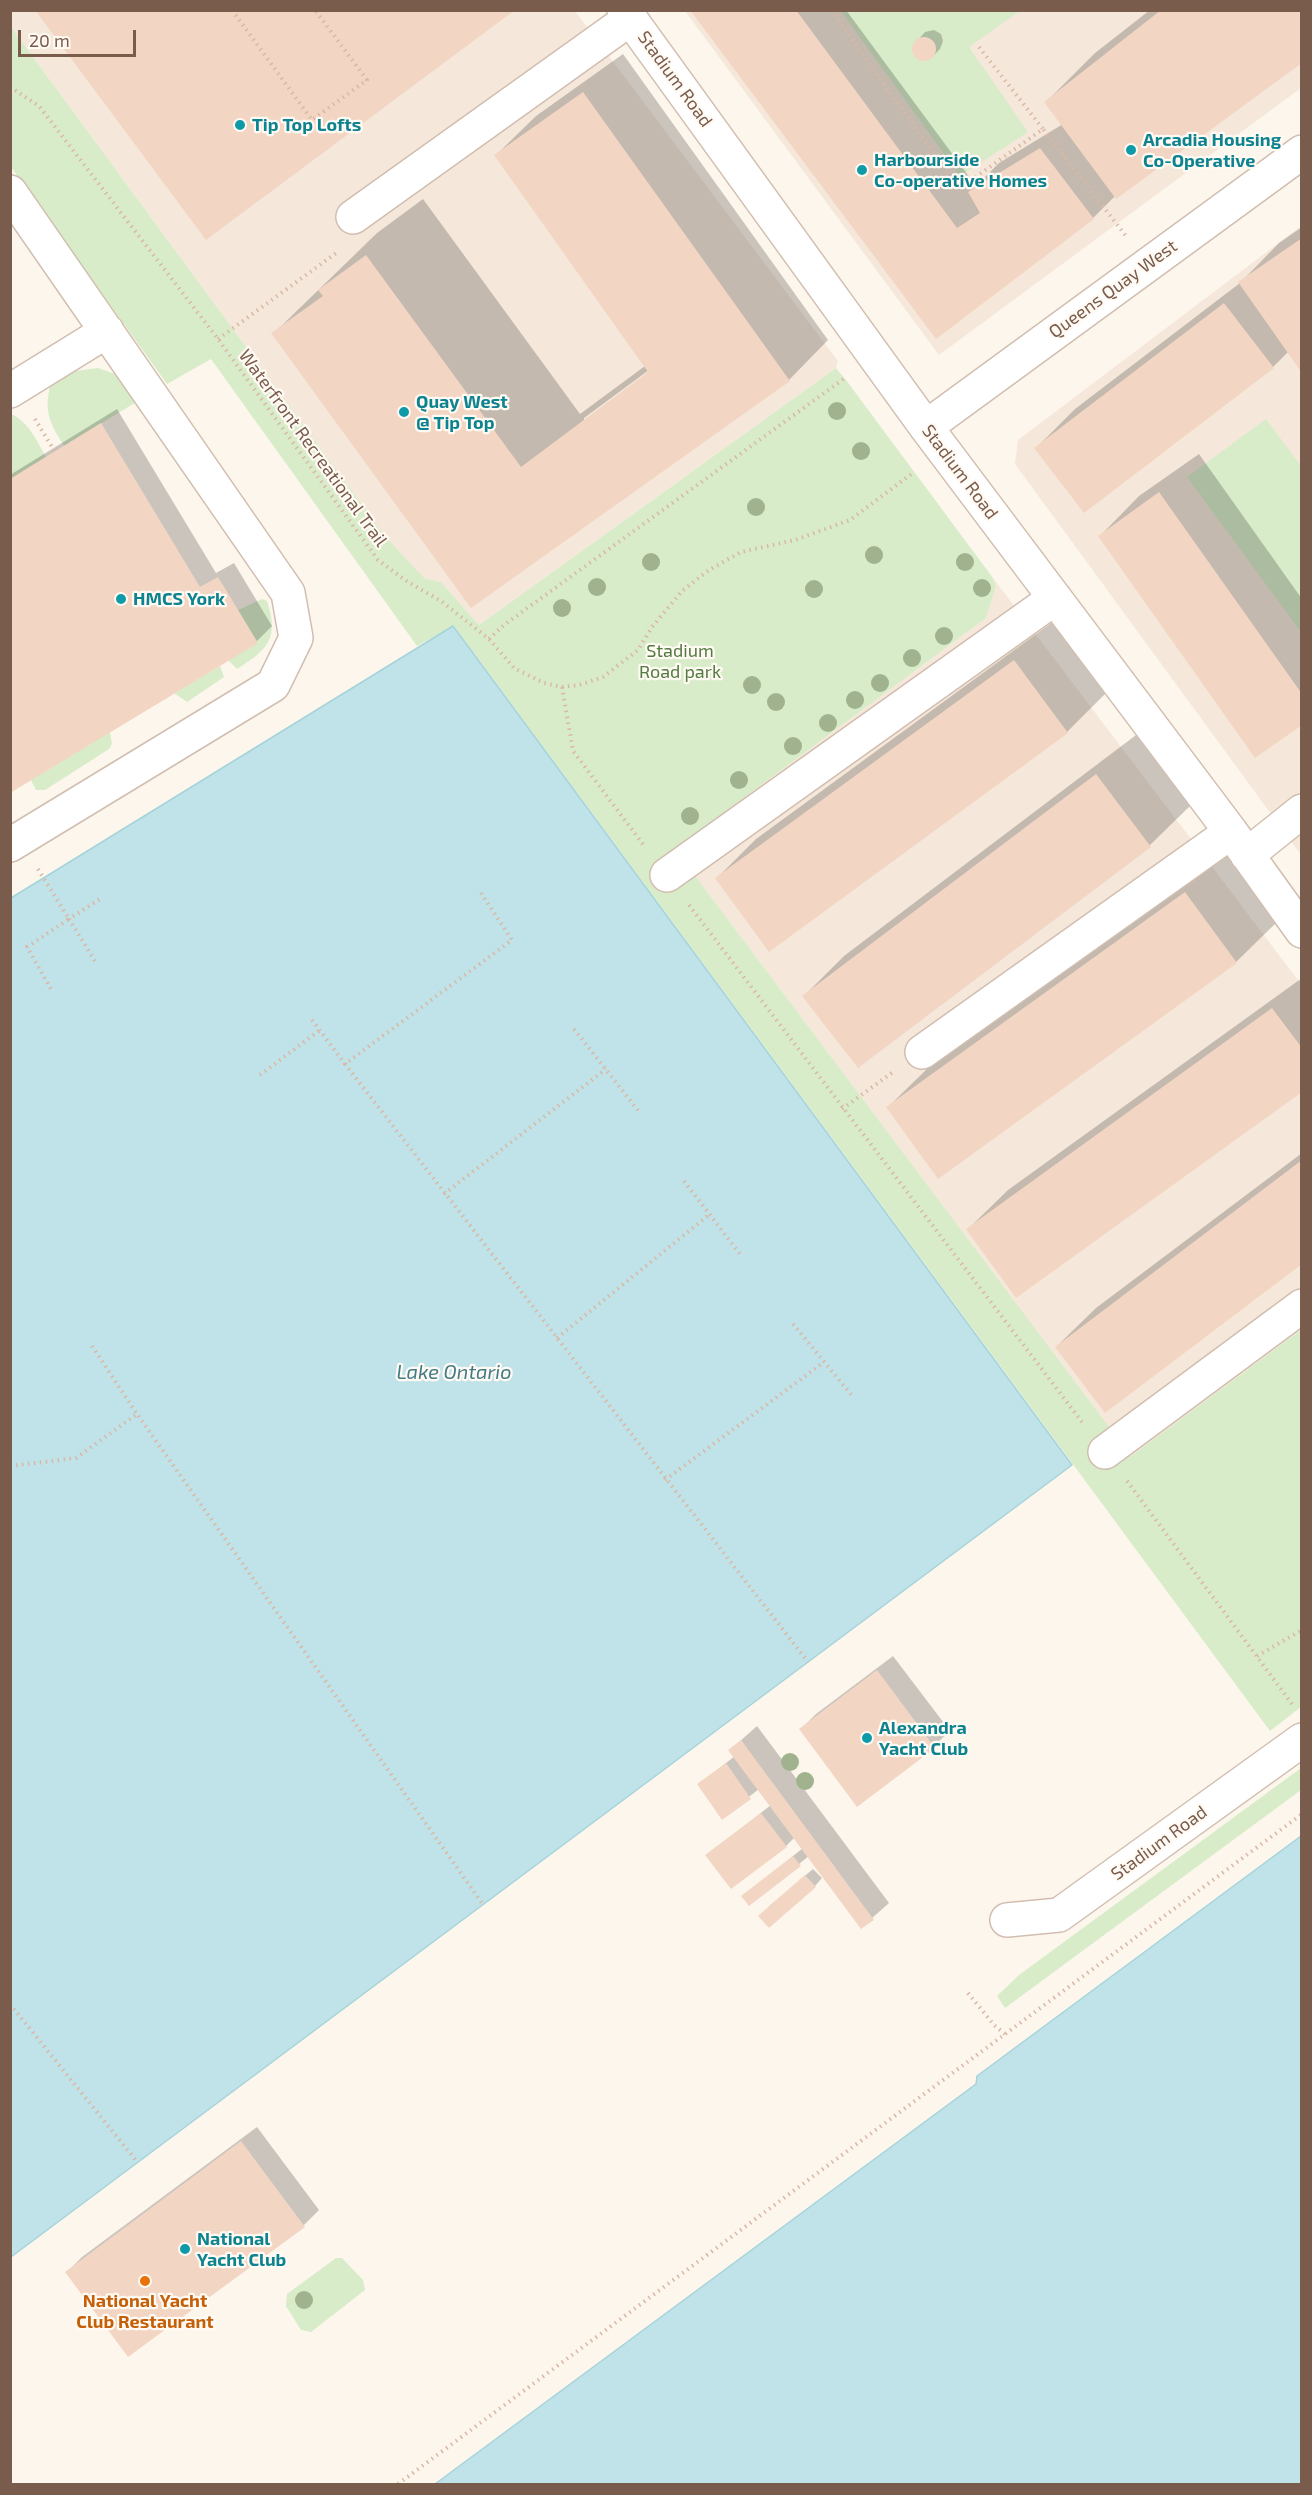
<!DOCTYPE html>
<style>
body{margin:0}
#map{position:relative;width:1312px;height:2495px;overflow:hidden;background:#fdf6ec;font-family:"Exo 2",sans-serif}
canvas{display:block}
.frame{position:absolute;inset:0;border:12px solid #7a5c4d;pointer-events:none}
.scale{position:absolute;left:18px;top:30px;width:118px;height:27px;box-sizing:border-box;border:3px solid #7a5c4d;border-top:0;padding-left:8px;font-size:18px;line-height:21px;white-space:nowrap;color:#7a5c4d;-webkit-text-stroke:4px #fffaf3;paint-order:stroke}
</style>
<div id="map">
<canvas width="1312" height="2495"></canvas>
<div class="frame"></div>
<div class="scale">20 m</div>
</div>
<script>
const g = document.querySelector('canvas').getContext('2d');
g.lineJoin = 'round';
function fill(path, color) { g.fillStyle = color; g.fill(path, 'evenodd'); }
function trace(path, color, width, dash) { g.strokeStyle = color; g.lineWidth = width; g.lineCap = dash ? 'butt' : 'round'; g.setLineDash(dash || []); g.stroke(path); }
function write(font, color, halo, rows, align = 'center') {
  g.font = font + ' "Exo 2",sans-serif'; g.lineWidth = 4.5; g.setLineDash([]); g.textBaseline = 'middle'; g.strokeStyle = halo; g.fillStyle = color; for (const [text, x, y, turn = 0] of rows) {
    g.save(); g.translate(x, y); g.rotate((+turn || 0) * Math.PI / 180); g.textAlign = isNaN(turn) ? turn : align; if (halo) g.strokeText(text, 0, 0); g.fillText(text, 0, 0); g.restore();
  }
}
fill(new Path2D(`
 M10,11H575L838,361L836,368L479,625L441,582L425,580L385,536L11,27Z
 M685,11H1301V88L939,355Z
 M1301,226V855L1015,464L1018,440Z
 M993,578L1301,984V1330L1131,1456L675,849L986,618L996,587Z`), '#f5e8da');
fill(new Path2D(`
 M841,11H1020L969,47L1028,132L960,176Z
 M11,27L385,536L425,579L441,582L479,625L836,368L846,380L993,578L996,587L986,618L675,849L1131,1456L1301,1330V1707L1270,1731L454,626L417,646L211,359L167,384L11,167Z
 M98,368L118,375L138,401L64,446C50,423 44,413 50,386L75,371Z
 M11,414C28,421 37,441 46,457L11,479Z
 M1266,419L1301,466V632L1187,477Z
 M262,599L267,601C279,638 269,649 237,669L228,660L257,642L238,610Z
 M220,666L224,677L187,702L174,693Z
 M110,732L112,744L109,749L45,790H36L31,780Z
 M1301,1768V1790L1005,2008L997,1996L1019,1975Z
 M336,2258H342L363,2280L365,2290L311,2332L301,2330L286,2306L287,2294Z`), '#d8ecc9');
const water = new Path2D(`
 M453,626L1072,1465L11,2257V898Z
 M1301,1836V2484H435L976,2084L977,2076Z`);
fill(water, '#bfe3e8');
trace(water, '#a5d3da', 1.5);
fill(new Path2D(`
 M692,10H846L976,186L999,163L1063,124L1046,102L1095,53L1150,10H1302L1093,218L936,337Z
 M934,30L941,34L943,41L940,49L932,57L923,60L915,56L914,48L918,40L925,32Z
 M623,54L828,340L789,380L471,606L273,334L377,233L423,199L580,414L645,366L496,155L536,116ZM653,367L655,369L584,422V418Z
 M1302,227V370L1288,352L1273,367L1036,448L1075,409L1240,283L1279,243Z
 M117,409L216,573L234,563L272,626L257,641L10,791V475Z
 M1199,454L1302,599V723L1100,536L1139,496Z
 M1054,621L1107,692L1067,732L769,950L717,878L756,839Z
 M1136,735L1190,806L1150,845L858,1066L804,996L844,956Z
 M1225,854L1276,923L1236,962L888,1107L928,1068Z
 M1302,978V1090L968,1229L1008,1190Z
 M1302,1153V1263L1056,1347L1096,1308Z
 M893,1656L950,1731L934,1746L857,1805L801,1729L816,1714Z
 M757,1726L889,1903L862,1927L809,1856L749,1904L743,1896L803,1848L795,1837L786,1846L707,1855L771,1805L759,1789L722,1818L699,1784L735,1756L730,1750Z
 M813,1869L822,1878L815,1886L767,1908Z
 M257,2127L319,2210L304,2225L67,2272L82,2257Z`), '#0003');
fill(new Path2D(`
 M35,10H515L206,240Z
 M690,10H796L957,228L980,213L968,192L1040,148L1094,219L936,339Z
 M1161,10H1302V63L1116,199L1044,102Z
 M912 49a12 12 0 1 1 24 0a12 12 0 1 1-24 0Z
 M583,92L790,381L471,608L271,333L323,296L318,290L366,255L521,467L648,372L494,155Z
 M1302,238V373L1238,282Z
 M1224,303L1274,368L1084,513L1034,448Z
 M101,423L200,587L218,577L258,643L10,793V479Z
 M1159,492L1302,694V725L1255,758L1098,536Z
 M1014,660L1068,733L769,952L715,878Z
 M1096,774L1151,847L858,1068L802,996Z
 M1185,892L1237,963L938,1179L886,1107Z
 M1272,1008L1302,1048V1092L1016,1298L966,1229Z
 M1302,1160V1264L1105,1413L1055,1347Z
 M877,1670L935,1748L857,1807L799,1729Z
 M741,1740L874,1920L861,1929L728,1750Z
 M726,1763L751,1799L722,1820L697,1784Z
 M761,1813L787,1847L731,1889L705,1855Z
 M793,1856L801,1866L749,1906L741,1896Z
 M805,1875L816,1887L769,1928L758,1916Z
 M241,2141L305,2227L128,2357L65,2272Z`), '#f3d5c3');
const minor = new Path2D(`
 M624,10L926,427L1231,832L1302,931
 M10,192L288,593L296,638L273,685L10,845
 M353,217L631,18
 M10,391L107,331
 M926,427L1302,152
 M1247,855L1302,811
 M667,875L1055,598
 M922,1052L1231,832
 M1105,1452L1302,1306
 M1007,1920L1059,1915L1302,1740`);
trace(minor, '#d1beb0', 36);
trace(new Path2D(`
 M232,10L312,120L367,80L315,10
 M831,10L959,189L1043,129L1126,236
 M979,47L1043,129
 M10,87L39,106L218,339L378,560L408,582L441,601L489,639L514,668L544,683L562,687L579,685L603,677L638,650L652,627L682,591L709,570L741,552L795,540L850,520L914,472
 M218,339L339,251
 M35,419L55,452
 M489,639L504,625L845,378
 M562,687L573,751L645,847
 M38,869L69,919L27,947L51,989
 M481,893L512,940L345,1064L808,1662
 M689,905L1082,1422
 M95,961L69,919L103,897
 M312,1020L345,1064
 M574,1029L640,1113
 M260,1075L320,1030
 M842,1109L893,1072
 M684,1181L740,1254
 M444,1194L606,1069
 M793,1324L854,1398
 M557,1338L710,1214
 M92,1346L137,1414
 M10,1466L76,1458L137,1414L484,1906
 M665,1480L824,1362
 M1127,1481L1292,1704
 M1257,1656L1302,1630
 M968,1993L994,2025L1005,2034
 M10,2004L138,2163
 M398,2484L1302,1814`), '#d9b8a5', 4, [1.5, 4.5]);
trace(minor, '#fff', 33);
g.fillStyle = '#a0b28e';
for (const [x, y] of [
 [837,411],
 [861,451],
 [756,507],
 [874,555],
 [651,562],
 [965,562],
 [597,587],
 [982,588],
 [814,589],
 [562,608],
 [944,636],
 [912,658],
 [880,683],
 [752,685],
 [855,700],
 [776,702],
 [828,723],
 [793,746],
 [739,780],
 [690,816],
 [790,1762],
 [805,1781],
 [304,2300]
]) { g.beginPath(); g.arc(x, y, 9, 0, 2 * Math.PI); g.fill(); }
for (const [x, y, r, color] of [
 [240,125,6,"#0f9aa8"],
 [1131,150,6,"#0f9aa8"],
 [862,170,6,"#0f9aa8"],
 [404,412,6,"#0f9aa8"],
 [121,599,6,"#0f9aa8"],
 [867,1738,6,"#0f9aa8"],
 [185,2249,6,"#0f9aa8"],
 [145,2281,6,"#e8710a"]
]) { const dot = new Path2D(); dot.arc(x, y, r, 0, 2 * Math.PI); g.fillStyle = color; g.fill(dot); trace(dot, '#fffaf3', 2); }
write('18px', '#7a5c4d', '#fffaf3', [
 ["Stadium Road",675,79,54],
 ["Queens Quay West",1113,289,-36],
 ["Waterfront Recreational Trail",313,448,54],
 ["Stadium Road",960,472,53],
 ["Stadium Road",1159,1843,-36]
]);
write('bold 18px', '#0d838f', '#fffaf3', [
 ["Tip Top Lofts",252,125],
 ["Arcadia Housing",1143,140],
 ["Co-Operative",1143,161],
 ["Harbourside",874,160],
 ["Co-operative Homes",874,181],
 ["Quay West",416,402],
 ["@ Tip Top",416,423],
 ["HMCS York",133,599],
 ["Alexandra",879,1728],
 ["Yacht Club",879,1749],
 ["National",197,2239],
 ["Yacht Club",197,2260]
], 'left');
write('18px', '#537a41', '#fffaf3', [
 ["Stadium",680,651],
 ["Road park",680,672]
]);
write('bold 18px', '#c56008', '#fffaf3', [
 ["National Yacht",145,2301],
 ["Club Restaurant",145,2322]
]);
write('italic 20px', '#437c86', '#fffaf3', [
 ["Lake Ontario",454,1372]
]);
</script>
